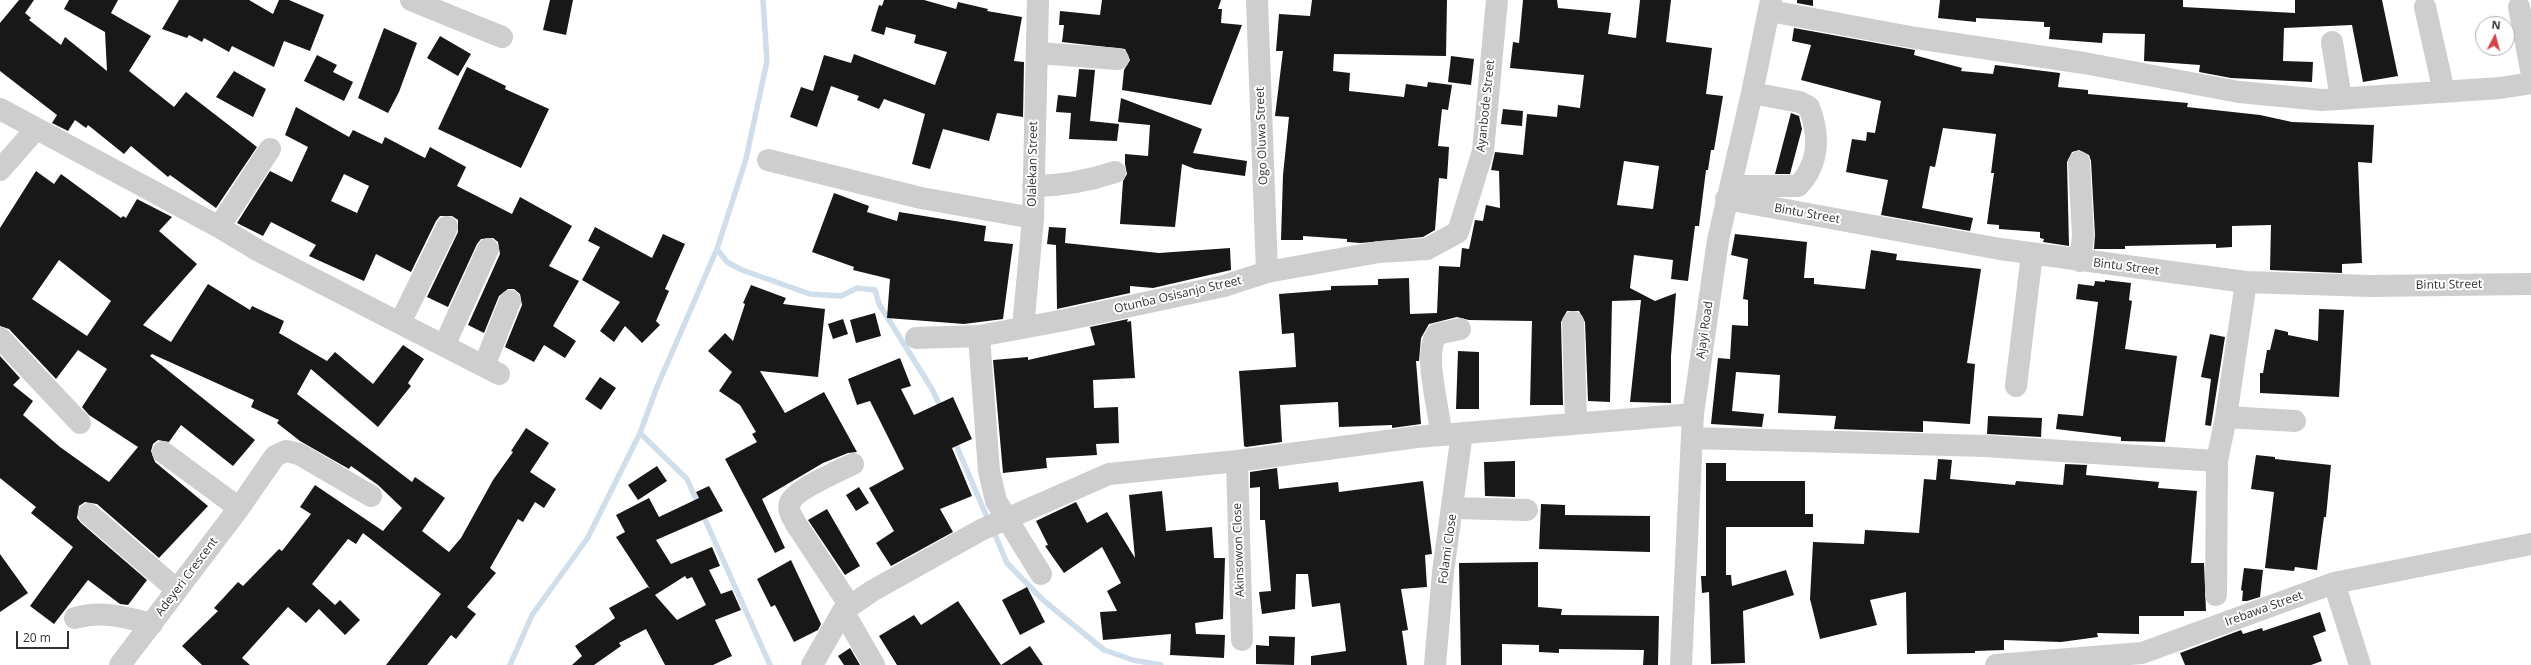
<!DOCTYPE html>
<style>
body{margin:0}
#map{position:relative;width:2531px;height:665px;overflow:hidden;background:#fff;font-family:"Open Sans",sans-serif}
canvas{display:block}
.north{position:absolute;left:2475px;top:16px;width:40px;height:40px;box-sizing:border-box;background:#fff;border:1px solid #adadad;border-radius:50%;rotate:6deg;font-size:11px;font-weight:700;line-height:16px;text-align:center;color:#313131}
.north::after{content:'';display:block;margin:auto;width:14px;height:18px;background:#d5454b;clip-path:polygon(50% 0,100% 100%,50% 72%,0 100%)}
.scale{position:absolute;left:16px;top:631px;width:53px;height:18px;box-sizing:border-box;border:2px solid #313131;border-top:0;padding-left:5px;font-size:12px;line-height:14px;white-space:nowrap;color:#313131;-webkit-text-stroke:3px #fff;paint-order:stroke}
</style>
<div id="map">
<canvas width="2531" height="665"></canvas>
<div class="north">N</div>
<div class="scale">20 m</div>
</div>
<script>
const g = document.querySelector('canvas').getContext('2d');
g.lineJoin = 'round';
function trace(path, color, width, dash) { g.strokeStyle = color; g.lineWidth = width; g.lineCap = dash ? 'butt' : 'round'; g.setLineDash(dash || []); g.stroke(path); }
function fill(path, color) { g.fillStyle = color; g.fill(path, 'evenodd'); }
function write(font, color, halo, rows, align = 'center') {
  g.font = font + ' "Open Sans",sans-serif'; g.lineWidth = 4; g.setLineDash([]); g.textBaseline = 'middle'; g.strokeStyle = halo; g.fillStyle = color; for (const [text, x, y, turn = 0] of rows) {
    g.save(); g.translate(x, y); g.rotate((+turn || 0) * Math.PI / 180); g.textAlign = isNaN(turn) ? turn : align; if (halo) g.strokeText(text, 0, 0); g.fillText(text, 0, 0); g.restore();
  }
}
trace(new Path2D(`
 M717,249L727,262L742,270L810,294L841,296L857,288L875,290L879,304L932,389L942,410
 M640,433L687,479L770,665
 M954,440L989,522
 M993,530L1007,563L1043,600L1104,650L1133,660L1161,665
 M510,665L532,615L587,539L640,433L657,387L717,249L746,159L767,61L763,0`), '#cfdeea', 5.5);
fill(new Path2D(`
 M19,0H34L25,13L31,18L29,20L61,45L65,37L107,71L105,32L64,9L69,0H118L111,13L151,36L129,71L174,107L186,92L257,147L216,208L170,175L168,177L131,146L124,154L88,125L86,128L75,120L68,131L52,123L57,115L0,71V23Z
 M179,0H249L273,14L279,0H289L324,15L310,51L284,41L274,67L232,46L229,52L204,38L202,42L189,35L187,38L162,29Z
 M550,0H573L566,35L543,30Z
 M884,0H924L956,9L958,2L988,9L987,11L1022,17L1014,61L1024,62L1023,117L997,113L989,141L943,129L930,169L912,164L925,114L884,99L879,109L857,100L859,96L831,86L817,127L790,117L801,87L813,91L824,55L851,63L854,54L935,85L947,52L914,43L916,35L886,27L884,35L871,31L879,5L882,6Z
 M1102,0H1221L1218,9H1222L1221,23L1242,25L1211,105L1122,90L1124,70L1130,60L1125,49L1062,42L1064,25H1059L1060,11L1100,15Z
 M1312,0H1447L1446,56L1334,54L1333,71L1350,73L1349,91L1404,97L1406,84L1427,87L1428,82L1452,85L1448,110L1442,109L1438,146L1449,147L1447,179L1439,178L1435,230L1423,237L1361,243L1347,242V239L1303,236V240H1281L1283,175L1289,117L1275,116L1283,51H1276L1279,14L1310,16Z
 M1523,0H1557L1558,8L1611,13L1608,34L1636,38L1640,0H1671L1666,42L1712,48L1706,94L1723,96L1714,150H1711L1708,170H1706L1699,226H1695L1688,281L1671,279L1673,260L1634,255L1630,288L1655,301L1676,293L1671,356V403L1630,402L1641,300L1612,301L1610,402L1588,401L1585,322L1579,311H1567L1561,322L1563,405H1530L1532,321L1469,320L1457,317L1429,324L1421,338L1419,361H1416L1421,424L1392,428V425L1339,427L1338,402L1280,405L1282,442L1246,447L1244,446L1239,371L1296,367L1294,333L1282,334L1279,294L1331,290V286L1378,285V279L1409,278L1410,314L1437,313L1439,266L1460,267L1462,248L1469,249L1475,220L1483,221L1486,205L1500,208L1499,171L1491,170L1495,152L1523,155L1527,114L1557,117L1558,105L1580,108L1584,75L1510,68L1513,42L1519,43ZM1624,161L1659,166L1653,209L1617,205Z
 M1797,0H1813V6L1797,3Z
 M1940,0H2183V7L2295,13V0H2382L2398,76L2363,82L2352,25L2284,28L2283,61L2313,62L2312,82L2231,78L2199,72L2200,65L2144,61L2145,34L2103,33L2102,43L2049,39L2050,27H2044V22L1976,18V22L1938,18Z
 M384,28L417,43L399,92L388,113L358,98Z
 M1794,28L1915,50L1914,55L1962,68L1961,71L1993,74L1995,65L2060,73L2058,87L2088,90V94L2188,103L2187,107L2260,115L2292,122L2374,125L2372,163L2358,162L2362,263L2342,264V273L2270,270L2271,225L2232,226V247L2216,248V244L2125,246V249H2094L2095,235L2091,161L2089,155L2079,150L2072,152L2067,162L2069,246L2043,242L2044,239L2040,238V232L1999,229V225L1987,224L1994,173H1991L1996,134L1943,128L1935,167L1930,166L1922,208L1973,218L1970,231L1881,215L1888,180L1846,172L1852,139L1866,141L1867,132L1875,133L1881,101L1801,80L1811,45L1792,41Z
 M440,36L471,54L458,76L427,58Z
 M317,55L337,65L333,72L353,82L344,101L304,81Z
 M1451,56L1474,59L1471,85L1448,82Z
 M467,67L506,86L505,89L549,109L521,168L438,129Z
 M1079,69L1095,70L1090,121L1119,124L1117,141L1069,139L1071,113L1056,112L1058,95L1076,97Z
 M234,71L266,89L253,117L216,97Z
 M1121,98L1202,129L1193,153L1247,161L1245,176L1195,169L1182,164L1175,227L1120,224L1123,181L1127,174L1125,164V154L1148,156L1150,125L1118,122Z
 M296,107L349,137L353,130L382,144L385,137L425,158L430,147L466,167L457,186L512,214L520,197L572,226L549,266L579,281L553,326L576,341L565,358L544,345L534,362L505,347L522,305L520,294L514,289H508L499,296L484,333L468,325L500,254L498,242L493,238L481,239L477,244L448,307L427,297L458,232V220L452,216H440L436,221L411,272L376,254L364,281L309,256L316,245L271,222L263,236L237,223L270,171L292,182L308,147L285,135ZM344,174L369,186L357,213L331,201Z
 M1503,109L1523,111L1522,126L1501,124Z
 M1791,113L1799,116L1802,129L1790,174H1775Z
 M36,171L54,184L61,174L121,218L123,216L126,218L137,199L172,217L159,231L197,264L143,325L171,342L208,284L250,310L252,306L284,321L279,333L327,361L335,352L373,384L403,345L424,359L408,383L411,386L378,427L311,369L297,394L412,482L415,477L445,498L422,531L449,552L461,538L493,480L513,452L511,451L526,428L549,443L530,472L556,489L544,508L535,502L523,522L518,519L490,568L496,573L467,607L476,614L456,639L451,635L427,665H386L441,594L363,533L356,544L348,539L312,584L335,605L340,600L360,620L345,635L319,609L306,623L288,607L242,658L250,665H202L182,646L218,611L214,608L238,582L243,586L279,549L282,551L311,514L300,507L315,485L383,531L402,508L378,485L351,466L349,469L300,441L277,423L279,420L251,407L254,400L152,354L150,356L255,440L233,466L181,425L169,442L158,440L153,444L151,451L155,462L208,506L159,558L97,504L85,502L79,506L77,518L81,523L147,580L128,605L120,604L88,580L54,624L30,606L73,547L31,513L36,507L0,478V356L20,378L13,385L33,401L23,415L60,447L109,482L138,447L89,415L82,407L107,369L78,350L56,379L9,329L0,326V228ZM59,260L111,301L87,336L32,299Z
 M834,193L869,206L867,212L897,221L899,212L986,226L984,241L1013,244L1003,319L964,324L887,318L890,279L853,270L854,267L812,252Z
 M595,227L652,258L663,234L685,244L665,289L669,291L656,321L660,325L642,343L625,326L614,342L600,331L620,302L582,280L600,247L588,241Z
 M1049,227L1066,228L1065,243L1159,253L1230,248L1231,270L1153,288L1130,286V293L1057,309L1056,245L1047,244Z
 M1735,234L1807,242L1804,278H1814V284L1865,289L1871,250L1897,254L1896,260L1981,269L1967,363L1975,364L1970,424L1923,421V432L1834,429L1836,416L1778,413L1780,375L1736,372L1732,411L1764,414L1762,427L1711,424L1718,358L1730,359L1732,325L1748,326V300L1743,299L1748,259L1731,255Z
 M2105,280L2131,283L2129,300L2132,301L2125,349L2177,356L2165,442L2121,441V437L2056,429L2058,414L2083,416L2098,302L2076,299L2078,284L2094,286L2095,281L2105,282Z
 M751,285L786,298L783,304L825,309L818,377L760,371L785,413L824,392L857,452L848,453L823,463L762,499L785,548L775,553L725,459L757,442L752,434L756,432L740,405L719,391L732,372L708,351L725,333L733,341L745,304L743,303Z
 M2319,309L2344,310L2339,397L2260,393V373H2263L2267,350H2270L2275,329L2288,332V335L2318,341Z
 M875,313L881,336L856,343L850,320Z
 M843,319L848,334L833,339L828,324Z
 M1128,319L1127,322L1131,321L1135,378L1093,380L1094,408L1118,407L1119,443L1096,444L1097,455L1046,458L1047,468L1003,473L993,360L1028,357V360L1095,345L1090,327Z
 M2210,334L2225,337L2211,426L2205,425L2211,379L2201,377Z
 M1458,351L1479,352V409H1456Z
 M900,358L911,386L901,389L914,415L953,397L972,439L952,448L972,496L940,509L953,532L891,566L876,543L894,531L869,488L904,469L870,401L857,405L848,379Z
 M600,377L616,388L601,410L585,399Z
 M1988,416L2042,418L2041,437L1987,434Z
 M2256,455L2275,457V459L2331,465L2326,517H2324L2317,570L2295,567L2294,571L2265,568L2274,492L2251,489Z
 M1938,459L1952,460L1950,479L2015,485L2016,481L2063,485L2065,464L2087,465L2086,475L2159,482L2158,488L2197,491L2191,563H2204L2206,611H2184V616H2139V634L2097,633L2098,637L2061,642L2004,640V650L1975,651V653L1907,654L1906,592L1870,600L1877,625L1820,639L1810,599L1813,542L1864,544L1865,530L1919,533L1924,479L1936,480Z
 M1515,461V497L1485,496L1484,462Z
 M1706,463H1726V481H1805V514H1813V527H1726V575H1731L1732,586L1786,570L1794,595L1743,611L1745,663L1711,664L1709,592L1702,593L1701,576H1706Z
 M657,466L667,481L638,500L628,485Z
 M1277,468L1279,489L1338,482L1339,492L1423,481L1432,554L1425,555L1427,587L1401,589L1408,630L1402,631L1407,665H1311V656L1346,651L1340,603L1312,607L1308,574H1296L1295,609L1262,614L1259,592L1271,591L1265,520H1260V487L1250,488V472Z
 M709,486L723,511L656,540L671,564L712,547L720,566L709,570L721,594L732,590L741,610L715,620L732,656L713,665H665L646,629L619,643L621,646L594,665H572L582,656L575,646L615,618L609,608L648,587L650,589L616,537L625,532L616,515L649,498L659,517L699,498L696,492ZM685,576L687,579L692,577L706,605L677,620L655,595Z
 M859,487L869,503L856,511L846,495Z
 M1162,491L1166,531L1212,527L1214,558H1225L1223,619L1195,623L1196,634L1225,635L1224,658L1170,655L1171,634L1103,640L1100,612L1117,611L1107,591L1121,583L1102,547L1064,573L1045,546L1048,545L1036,521L1076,502L1087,523L1107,512L1135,558L1129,495Z
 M1541,504L1565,505V515L1650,516V552L1539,549Z
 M827,509L860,566L845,575L808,520Z
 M0,554L28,593L0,612Z
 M791,560L821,624L818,630L794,642L775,605L771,607L757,579Z
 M1538,562V607L1562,609L1561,615L1659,616L1658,665H1643L1644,650L1559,649V653L1539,652V645L1502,644V665H1461L1459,563Z
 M2244,568L2263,570L2260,597L2247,601H2242L2243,591L2241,590Z
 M1027,587L1045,622L1020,635L1002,600Z
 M958,601L1001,665H897L879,636L914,615L921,625Z
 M2320,612L2326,631L2313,636L2322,661L2311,665H2185L2180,653L2241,630L2243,634L2262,628L2263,631Z
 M1269,636L1295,637L1294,665L1256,664V645L1269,646Z
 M1030,646L1043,665H1001Z
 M850,648L860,665H844L838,656Z`), '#181818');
trace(new Path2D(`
 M411,0L502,37
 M1257,0L1267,272
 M2425,7L2444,92
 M2519,7L2531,70
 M1770,11L1916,38L2084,63L2239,92L2322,100L2500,88L2531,83
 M2332,42L2341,99
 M1038,53L1118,59
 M0,109L219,227L259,251L499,374
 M768,160L921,198L1033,218
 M2079,162L2083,236L2080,261
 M0,170L36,129
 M1033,186C1062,186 1088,181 1115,172
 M1731,186H1798C1819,164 1820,135 1809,107L1800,102L1752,93
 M1726,199L2000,249L2246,282L2370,286L2531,284
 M219,227L270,149
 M1573,322L1576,422
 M400,323L447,227
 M1023,328L1033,218L1038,0
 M979,336L989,471L996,501L1041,574
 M0,338L80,423
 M916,338L979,336L1065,320L1224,286L1267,272L1379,252L1427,249L1458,232L1483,151L1497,0
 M444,346L488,249
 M484,366L510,301
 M2016,386L2032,254
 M2226,417L2295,421
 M1441,435C1440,409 1422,355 1437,334L1460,329
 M1692,438L1985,446L2217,461
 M163,452L239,508
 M1237,461L1242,640
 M1454,508L1527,510
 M89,514L177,590
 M2334,583L2360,665
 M2216,595L2217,461L2226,417L2246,282
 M850,606L796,524C793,518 787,511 790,503C794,490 839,471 853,464
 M843,611L874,665
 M75,618C102,610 125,617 152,624
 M120,665L239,508L275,456L286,451L299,454L371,496
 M812,665L843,611L872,591L981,530L1109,474L1237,461L1417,437L1693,414
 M1435,665L1443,572L1462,433
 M1681,665L1693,414L1718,240L1752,93L1771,0
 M1996,665L2142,653L2334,583L2531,544`), '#cecece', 22);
write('12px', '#313131', '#fff', [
 ["Ayanbode Street",1486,106,-84],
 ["Ogo Oluwa Street",1262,136,-92],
 ["Olalekan Street",1033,164,-89],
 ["Bintu Street",1807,214,10],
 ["Bintu Street",2126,267,7],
 ["Bintu Street",2449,285,-1],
 ["Otunba Osisanjo Street",1178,295,-13],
 ["Ajayi Road",1705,330,-82],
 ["Folami Close",1448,549,-82],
 ["Akinsowon Close",1239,550,-92],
 ["Adeyeri Crescent",187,577,-53],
 ["Irebawa Street",2264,609,-20]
]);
</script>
